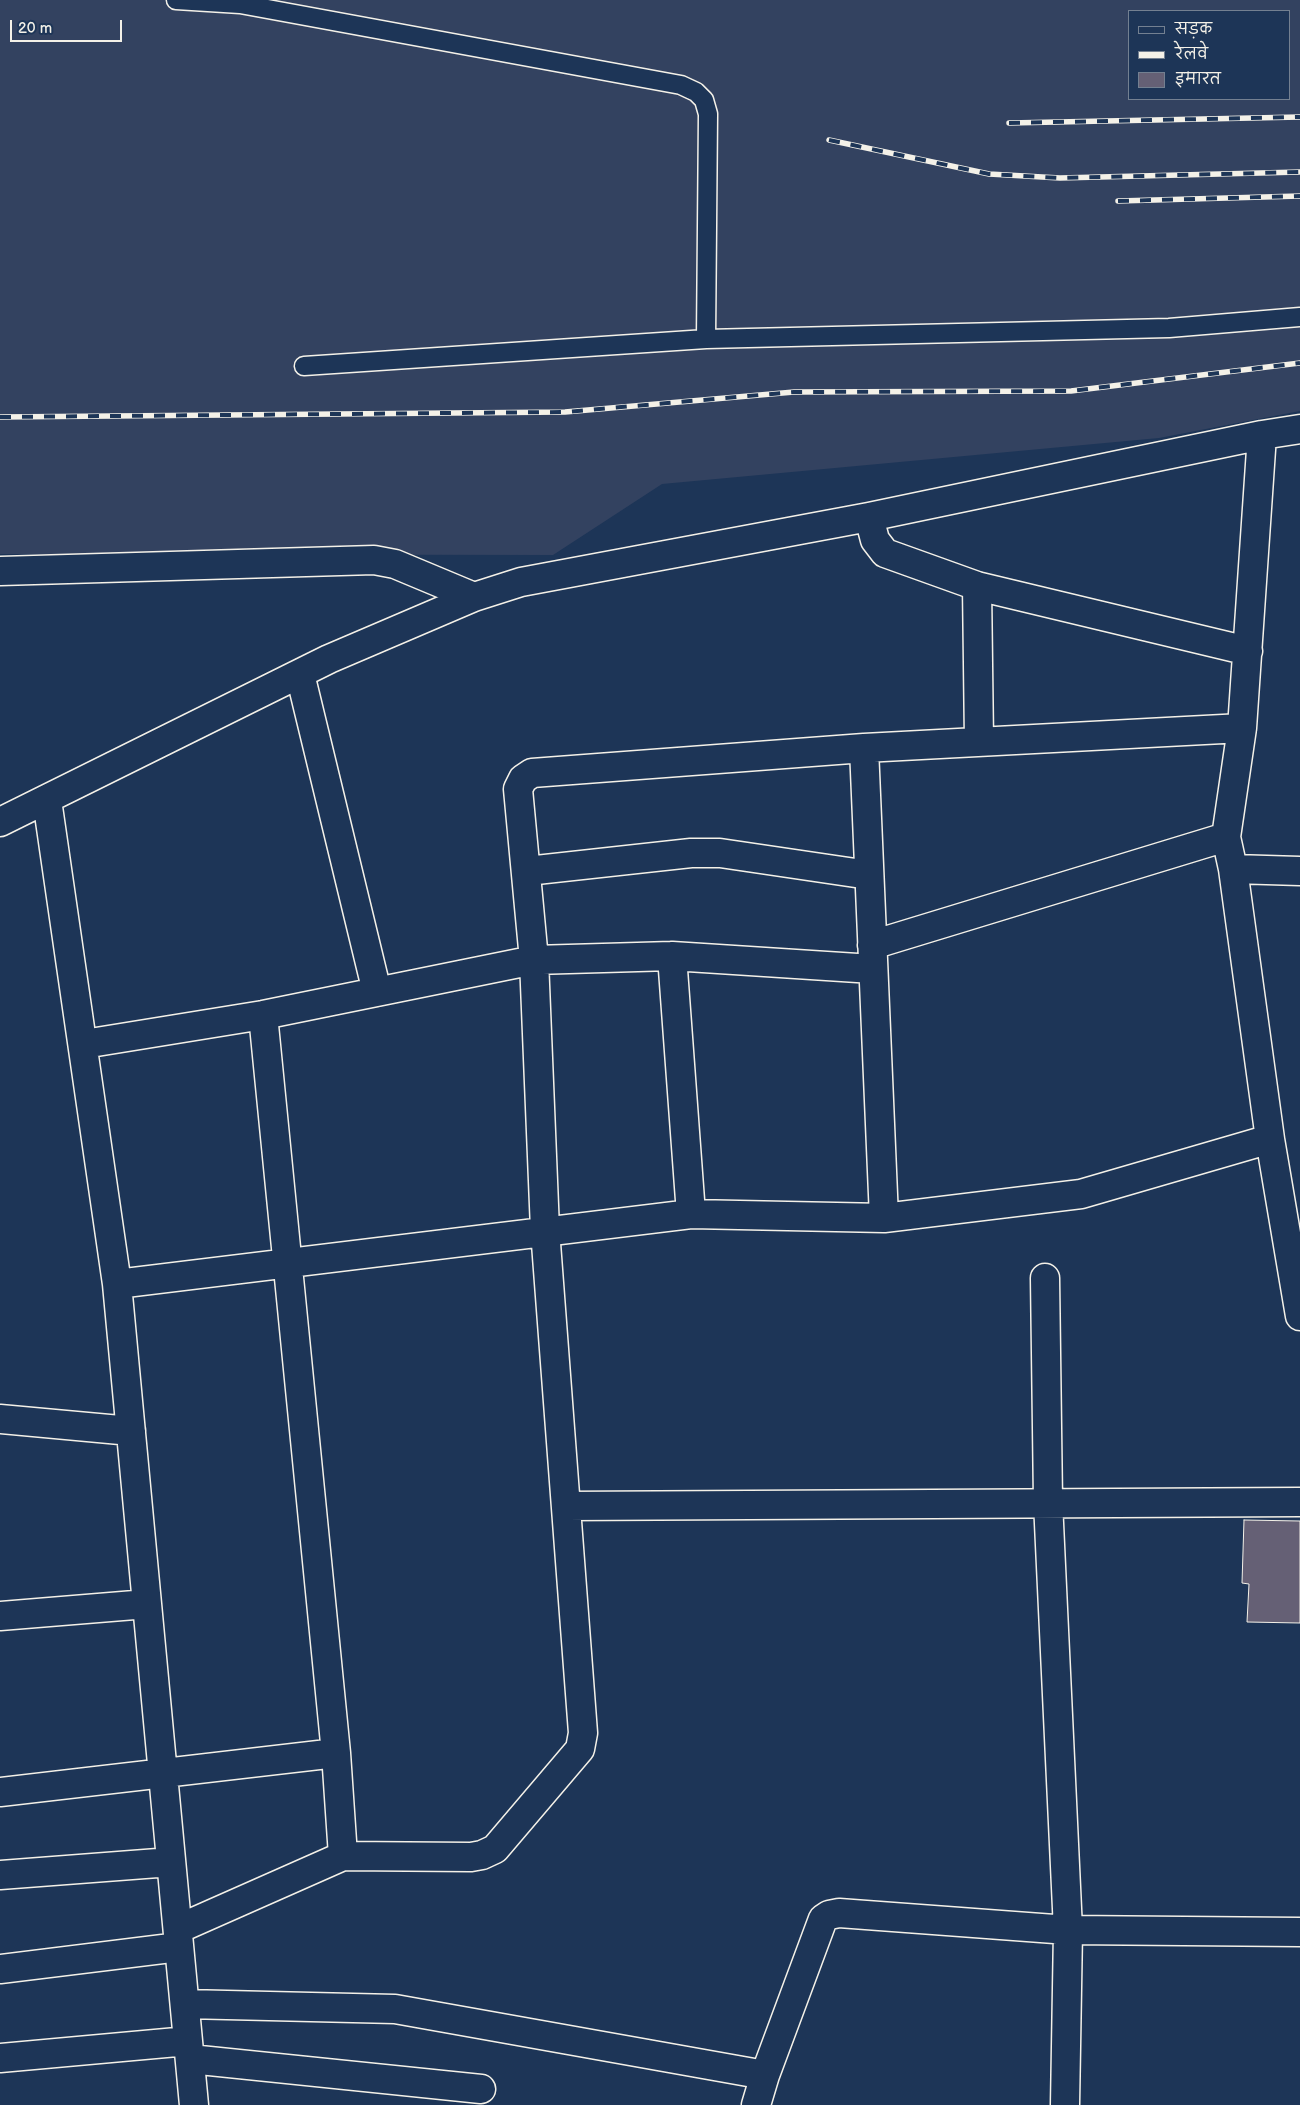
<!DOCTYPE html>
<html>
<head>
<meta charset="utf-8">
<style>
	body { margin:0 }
	#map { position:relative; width:1300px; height:2105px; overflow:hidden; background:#1d3557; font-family:"Balsamiq Sans","Playpen Sans Deva",sans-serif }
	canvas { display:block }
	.legend { position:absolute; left:1128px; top:10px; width:162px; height:90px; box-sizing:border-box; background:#1d3557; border:1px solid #738091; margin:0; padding:6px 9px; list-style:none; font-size:15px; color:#f4f1e8 }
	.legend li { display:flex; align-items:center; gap:10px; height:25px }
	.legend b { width:25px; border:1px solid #738091 }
	.scale { position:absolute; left:10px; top:20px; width:112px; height:22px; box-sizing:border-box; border:2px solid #f4f1e8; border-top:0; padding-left:6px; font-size:15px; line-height:18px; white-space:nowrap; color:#f4f1e8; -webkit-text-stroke:4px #1d3557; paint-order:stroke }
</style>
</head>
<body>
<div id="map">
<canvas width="1300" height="2105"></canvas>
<ul class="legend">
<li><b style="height:6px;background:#1d3557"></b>सड़क</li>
<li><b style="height:6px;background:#f4f1e8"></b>रेलवे</li>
<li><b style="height:14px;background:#656075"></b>इमारत</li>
</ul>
<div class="scale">20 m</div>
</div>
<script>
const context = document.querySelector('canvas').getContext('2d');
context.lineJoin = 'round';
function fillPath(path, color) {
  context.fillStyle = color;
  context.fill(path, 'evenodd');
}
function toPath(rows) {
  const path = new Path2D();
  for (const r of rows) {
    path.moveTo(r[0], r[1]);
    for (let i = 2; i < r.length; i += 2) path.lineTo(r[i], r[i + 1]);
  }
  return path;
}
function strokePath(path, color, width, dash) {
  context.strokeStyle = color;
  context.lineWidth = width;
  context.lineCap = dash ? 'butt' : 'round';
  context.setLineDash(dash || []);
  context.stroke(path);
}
const built = toPath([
	[0,0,1300,0,1300,411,1159,438,662,484,553,555,0,554],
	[1129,11,1289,11,1289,99,1129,99]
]);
const building = toPath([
	[1244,1520,1300,1521,1300,1623,1247,1622,1249,1584,1242,1583,1244,1520]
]);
const service = toPath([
	[176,0,240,4,681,85,696,92,704,100,708,114,706,339],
	[304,366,706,339,1169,328,1300,317]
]);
const minor = toPath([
	[1262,435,1242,728,1226,837,1233,869,1270,1139,1300,1316],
	[869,517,875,540,885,553,977,586,1248,651],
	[0,571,374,560,395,564,474,597],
	[977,586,979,742],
	[300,674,377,992],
	[864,748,884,1218],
	[47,800,117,1284,194,2105],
	[0,822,329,659,474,597,521,582,869,517,1262,435,1300,429],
	[1233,869,1300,871],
	[527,871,691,853,720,853,869,875],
	[872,945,1226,837],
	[672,956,691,1214],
	[263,1015,336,1753,343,1856],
	[84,1044,263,1015,534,960,672,956,873,969],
	[1045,1278,1048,1502,1068,1930,1065,2105],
	[117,1284,691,1214,884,1218,1081,1194,1270,1139],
	[0,1419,131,1431],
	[566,1506,1300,1502],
	[0,1616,147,1604],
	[0,1792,336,1753],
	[0,1875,171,1862],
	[178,1929,343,1856,471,1857,482,1855,495,1849,580,1749,583,1733,545,1230,534,960,518,789,523,779,532,773,864,748,1242,728],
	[0,1969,179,1947],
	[185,2004,395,2009,765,2075],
	[0,2058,188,2041],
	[190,2059,481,2089],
	[756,2105,765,2075,823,1919,829,1915,839,1913,1068,1930,1300,1932]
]);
const rail = toPath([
	[1009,123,1300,117],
	[829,140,989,174,1060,178,1300,172],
	[1118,201,1300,196],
	[0,417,565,412,794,392,1071,391,1300,363]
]);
fillPath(built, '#334260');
fillPath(building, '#656075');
strokePath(building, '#f4f1e8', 1);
strokePath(service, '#f4f1e8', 21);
strokePath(minor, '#f4f1e8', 31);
strokePath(service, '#1d3557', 18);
strokePath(minor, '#1d3557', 28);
strokePath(rail, '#f4f1e8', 5.5);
strokePath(rail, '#1d3557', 4, [11]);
</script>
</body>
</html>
